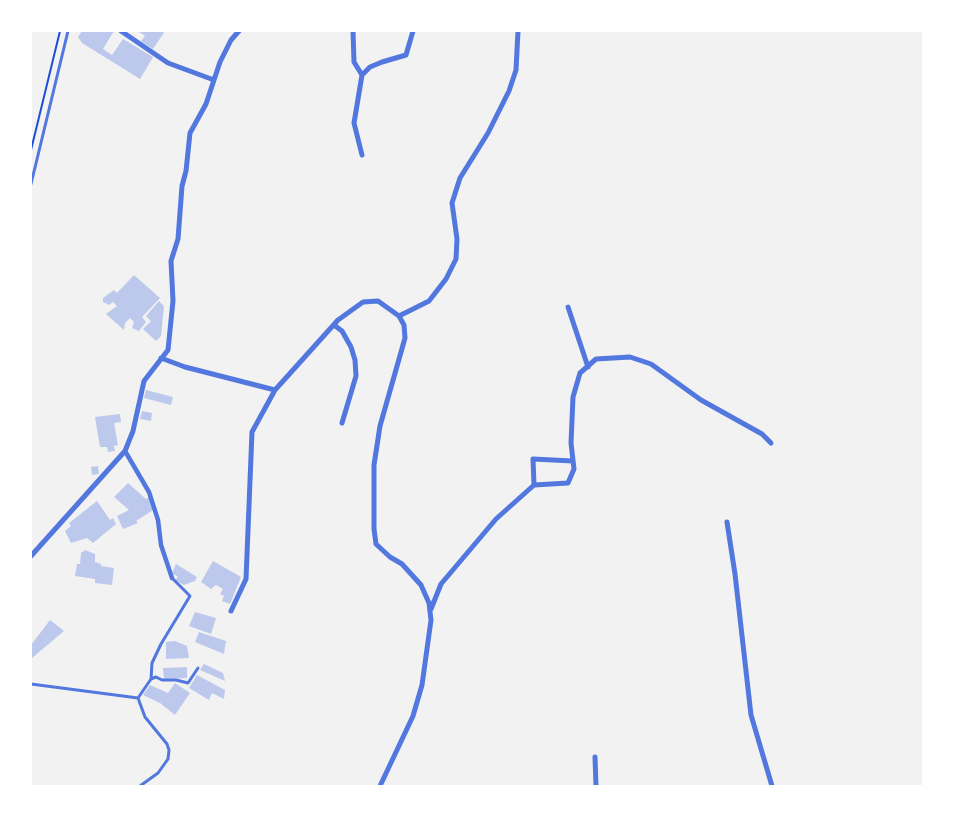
<!DOCTYPE html>
<html>
<head>
<meta charset="utf-8">
<style>
	body { margin:0 }
	#map { position:relative; width:954px; height:817px; overflow:hidden; background:#f2f2f2; font-family:"Golos Text",sans-serif }
	canvas { display:block }
	.frame { position:absolute; inset:0; border:32px solid #fff; pointer-events:none }
</style>
</head>
<body>
<div id="map">
<canvas width="954" height="817"></canvas>
<div class="frame"></div>
</div>
<script>
const context = document.querySelector('canvas').getContext('2d');
context.lineJoin = 'round';
function fillPath(path, color) {
  context.fillStyle = color;
  context.fill(path, 'evenodd');
}
function toPath(rows) {
  const path = new Path2D();
  for (const r of rows) {
    path.moveTo(r[0], r[1]);
    for (let i = 2; i < r.length; i += 2) path.lineTo(r[i], r[i + 1]);
  }
  return path;
}
function strokePath(path, color, width, dash) {
  context.strokeStyle = color;
  context.lineWidth = width;
  context.lineCap = dash ? 'butt' : 'round';
  context.setLineDash(dash || []);
  context.stroke(path);
}
const building = toPath([
	[82,31,114,31,103,49,112,55,123,39,153,57,140,79,82,43,78,37],
	[138,31,165,31,153,49,141,41,145,36],
	[134,275,160,298,142,317,146,322,139,331,132,328,134,322,130,318,125,323,124,330,106,314,117,306,113,302,109,305,103,302,103,298,114,290,117,293],
	[159,301,164,306,161,336,156,341,143,329,151,321,146,316],
	[146,390,173,397,171,405,144,398],
	[142,411,152,413,151,421,140,419],
	[120,414,121,422,114,423,118,445,114,446,115,451,108,452,107,447,100,447,95,417],
	[98,466,99,474,92,475,91,467],
	[128,483,146,499,149,497,153,510,136,521,138,523,123,529,117,516,129,510,114,497],
	[97,501,110,520,113,518,116,524,93,543,87,538,71,543,65,531,71,526,69,523],
	[85,550,95,554,95,562,101,564,101,566,114,568,112,585,95,583,95,579,75,576,77,564,80,564,81,553],
	[213,561,241,577,230,604,222,601,224,596,220,594,223,589,216,585,211,589,201,582],
	[176,564,197,577,195,581,184,585,175,580,178,577,172,573],
	[195,612,216,618,211,634,189,626],
	[50,620,64,631,32,658,31,645],
	[199,632,226,641,224,654,195,642],
	[175,641,187,646,189,658,166,659,166,642],
	[204,664,223,673,225,681,200,670],
	[187,667,187,678,164,679,163,668],
	[197,675,225,690,224,699,212,693,209,700,189,688],
	[175,683,190,693,175,715,160,703,143,695,150,685,168,693]
]);
const path = toPath([
	[31,150,60,31]
]);
const service = toPath([
	[31,184,68,31],
	[151,679,156,677,162,680,176,680,188,683,198,668],
	[31,684,138,698,151,679,152,663,161,644,190,596,172,578],
	[138,698,145,717,167,744,169,750,168,759,158,773,140,786]
]);
const pedestrian = toPath([
	[125,451,149,492,158,520,161,545,172,578]
]);
const minor = toPath([
	[121,31,168,63,214,80],
	[353,31,354,62,362,75,370,67,382,62,406,55,413,31],
	[362,75,354,123,362,155],
	[568,307,588,367],
	[399,316,429,301,446,279,456,259,457,239,452,203,460,178,488,133,509,91,516,70,518,31],
	[334,325,342,331,351,347,355,360,356,376,342,423],
	[161,358,185,367,275,390,338,320,363,302,378,301,399,316,404,325,405,338,380,426,374,465,374,529,376,544,390,557,402,564,421,585,429,603,431,620,422,685,413,716,380,786],
	[534,485,533,459,573,461],
	[727,522,735,574,751,715,772,786],
	[31,556,125,451,133,431,144,381,168,350,173,301,171,261,178,239,182,186,186,171,190,133,206,104,220,62,231,40,239,31],
	[431,609,441,584,496,519,534,485,568,483,574,469,571,443,573,397,580,373,596,359,630,357,651,364,701,400,762,434,771,443],
	[231,611,246,579,252,432,275,390],
	[595,757,596,786]
]);
fillPath(building, '#bdc9ec');
strokePath(path, '#1d4ed8', 2);
strokePath(service, '#5277de', 3);
strokePath(pedestrian, '#5277de', 4.5);
strokePath(minor, '#5277de', 5);
</script>
</body>
</html>
